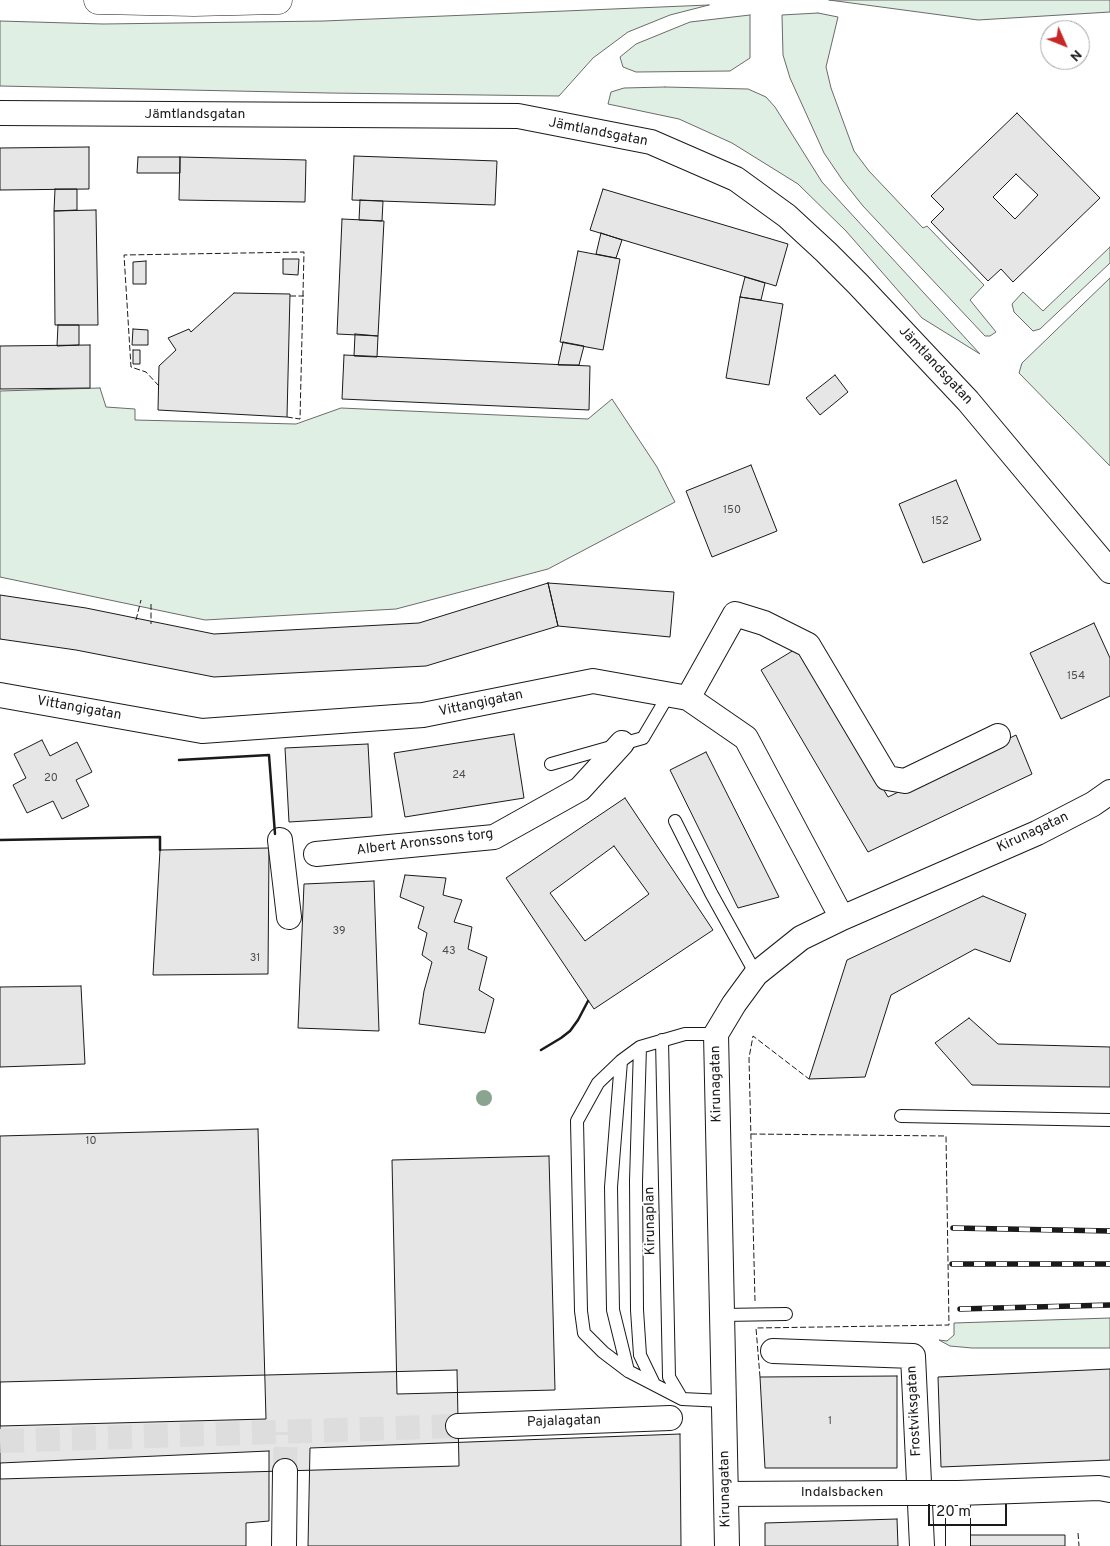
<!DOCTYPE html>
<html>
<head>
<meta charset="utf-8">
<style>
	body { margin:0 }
	#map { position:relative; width:1110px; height:1546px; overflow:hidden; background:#fff; font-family:Overpass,sans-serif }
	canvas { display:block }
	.north { position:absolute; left:1040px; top:20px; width:50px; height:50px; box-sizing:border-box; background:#fff; border:1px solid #a3a3a3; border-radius:50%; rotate:134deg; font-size:14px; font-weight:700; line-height:20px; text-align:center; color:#1a1a1a }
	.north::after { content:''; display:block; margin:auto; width:18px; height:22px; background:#c62828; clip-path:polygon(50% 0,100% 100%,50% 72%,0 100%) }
	.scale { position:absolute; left:928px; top:1504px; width:79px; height:22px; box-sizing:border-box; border:2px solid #1a1a1a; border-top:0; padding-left:6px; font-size:15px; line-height:18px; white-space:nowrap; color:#1a1a1a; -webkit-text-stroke:4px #fff; paint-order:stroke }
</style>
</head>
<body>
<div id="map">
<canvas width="1110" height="1546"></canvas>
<div class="north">N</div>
<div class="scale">20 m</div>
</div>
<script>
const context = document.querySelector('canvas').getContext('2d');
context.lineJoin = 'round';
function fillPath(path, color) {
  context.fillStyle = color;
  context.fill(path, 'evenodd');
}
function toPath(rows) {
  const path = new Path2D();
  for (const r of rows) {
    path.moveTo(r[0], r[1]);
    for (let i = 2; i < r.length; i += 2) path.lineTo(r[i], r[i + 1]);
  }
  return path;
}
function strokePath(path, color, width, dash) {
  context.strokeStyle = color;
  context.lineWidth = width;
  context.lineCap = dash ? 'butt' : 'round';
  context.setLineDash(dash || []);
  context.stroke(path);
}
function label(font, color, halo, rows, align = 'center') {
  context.font = font + ' Overpass,sans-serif';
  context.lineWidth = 4;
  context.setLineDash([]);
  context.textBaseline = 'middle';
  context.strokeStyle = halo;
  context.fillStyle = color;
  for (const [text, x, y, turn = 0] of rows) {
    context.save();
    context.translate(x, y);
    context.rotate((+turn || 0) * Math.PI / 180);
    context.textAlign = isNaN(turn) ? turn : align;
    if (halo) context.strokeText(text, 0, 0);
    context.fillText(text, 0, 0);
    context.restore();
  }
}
const green = toPath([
	[829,0,1110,0,1110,12,978,20,829,0],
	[709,5,670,15,628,32,593,58,559,96,329,93,0,86,0,21,103,24,324,21,709,5],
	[818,13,838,17,826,67,831,88,854,151,869,171,923,228,927,226,984,285,970,300,996,332,990,336,985,336,863,206,843,181,824,153,790,78,783,55,782,15,818,13],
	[750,15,750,58,730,71,636,72,623,67,620,57,636,44,690,22,750,15],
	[665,87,748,89,766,97,775,107,822,182,980,354,922,318,846,231,798,184,732,143,679,119,608,104,611,92,624,88,665,87],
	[1110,247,1110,263,1040,329,1033,331,1014,312,1012,304,1023,292,1043,311,1110,247],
	[1110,278,1110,466,1019,373,1022,363,1110,278],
	[100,388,106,407,135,409,135,420,296,424,341,408,588,419,612,399,657,467,675,502,548,569,396,609,205,620,0,577,0,391,100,388],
	[1110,1318,1110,1348,972,1348,950,1346,939,1340,947,1341,954,1335,954,1323,1110,1318]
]);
const building = toPath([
	[1017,113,1100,198,1013,282,1001,269,988,281,931,222,944,209,931,196,1017,113],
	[1016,174,1038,195,1015,219,993,197,1016,174],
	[89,147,89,189,0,190,0,148,89,147],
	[354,156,497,161,495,205,352,200,354,156],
	[138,157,180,157,180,173,137,173,138,157],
	[180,157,306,160,305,202,179,200,180,157],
	[55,189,77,189,77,210,54,211,55,189],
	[603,189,788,244,776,286,590,230,603,189],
	[360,200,383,201,382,221,359,220,360,200],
	[96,210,98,325,55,325,54,211,96,210],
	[342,219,384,221,378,336,337,334,342,219],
	[601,233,622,240,616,258,596,254,601,233],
	[578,251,620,259,603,350,560,342,578,251],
	[283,259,299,259,298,275,283,274,283,259],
	[146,261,146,284,133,284,133,262,146,261],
	[745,277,765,283,761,300,740,297,745,277],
	[234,293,290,294,287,417,158,410,159,366,176,350,168,338,189,329,191,332,234,293],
	[740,297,783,304,769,385,726,378,740,297],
	[58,325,79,325,79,345,57,346,58,325],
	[133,329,148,330,148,345,132,345,133,329],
	[355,334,378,336,377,357,354,356,355,334],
	[563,342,584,346,579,365,558,365,563,342],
	[90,345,90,388,0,389,0,346,90,345],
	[133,350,140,350,140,364,133,364,133,350],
	[344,355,590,366,589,410,342,399,344,355],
	[835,375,848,392,820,415,806,398,835,375],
	[751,465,777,531,712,557,686,491,751,465],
	[956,480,981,540,923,563,899,504,956,480],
	[548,583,558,626,426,666,214,677,76,650,0,639,0,595,86,608,214,634,419,623,548,583],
	[548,583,674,592,670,637,558,626,548,583],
	[1094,623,1110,658,1110,696,1061,719,1030,653,1094,623],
	[799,647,888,797,1016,735,1032,774,868,852,761,670,799,647],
	[514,734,524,798,405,817,394,753,514,734],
	[42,740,50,756,77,742,92,772,76,780,89,806,62,819,53,801,27,813,13,785,26,778,14,754,42,740],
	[368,744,372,817,289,822,285,748,368,744],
	[706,752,779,897,738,908,670,770,706,752],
	[625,798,713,930,594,1009,506,878,625,798],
	[614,846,649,894,585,941,550,893,614,846],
	[269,848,268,974,153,975,160,850,269,848],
	[405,875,446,878,443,895,462,900,454,922,472,927,468,949,487,957,479,990,494,999,485,1033,419,1024,424,991,432,962,422,955,427,933,418,928,424,907,400,897,405,875],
	[374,881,379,1031,298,1028,304,884,374,881],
	[983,896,1026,914,1010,962,975,949,891,995,865,1077,809,1079,847,960,983,896],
	[81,986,85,1064,0,1067,0,987,81,986],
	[969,1018,998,1044,1110,1047,1110,1087,972,1085,935,1043,969,1018],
	[258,1129,266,1419,0,1426,0,1136,258,1129],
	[549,1156,555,1390,397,1394,392,1160,549,1156],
	[1110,1369,1110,1460,941,1467,938,1377,1110,1369],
	[457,1370,459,1466,0,1479,0,1382,457,1370],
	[897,1376,897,1468,765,1468,760,1377,897,1376],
	[680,1434,681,1546,308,1546,310,1448,680,1434],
	[269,1451,269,1521,246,1523,246,1546,0,1546,0,1463,269,1451],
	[897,1519,898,1546,765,1546,765,1523,897,1519],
	[970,1535,1065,1535,1065,1546,970,1546,970,1535]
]);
const streetTunnel = toPath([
	[0,1441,458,1426],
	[285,1471,286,1432]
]);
const lane = toPath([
	[551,764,643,738,669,694],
	[675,821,711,893,756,974],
	[716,1034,685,1034,640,1047,621,1061,598,1083,577,1121,581,1311,584,1333,603,1352,628,1371,682,1399,724,1401],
	[662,1040,669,1377,682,1399],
	[640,1047,636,1181,637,1310,640,1355,654,1384],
	[621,1061,611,1187,613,1310,628,1371],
	[901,1116,1110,1120],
	[722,1315,786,1314]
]);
const street = toPath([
	[0,113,518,116,651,142,736,179,787,216,826,252,858,284,968,401,1110,571],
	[0,695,202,731,423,715,593,681,688,698,746,738,842,918],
	[688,698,735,614,764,623,808,645,887,778,905,781,998,736],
	[280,840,289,917],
	[316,854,494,837,580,789,622,743],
	[773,1351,913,1356,922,1546],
	[458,1426,670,1418],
	[726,1494,893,1493],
	[284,1546,285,1471],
	[727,1546,716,1034,734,1004,756,974,801,938,842,918,1037,833,1093,804,1110,792],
	[958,1546,958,1493,1099,1488,1110,1490]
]);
const secondary = toPath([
	[98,0,194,2,278,0]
]);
const rail = toPath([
	[953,1228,1110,1231],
	[952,1264,1110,1264],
	[960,1309,1110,1305]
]);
const streetBridge = toPath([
	[893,1493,958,1493]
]);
const fence = toPath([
	[290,296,304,296],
	[159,386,146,372,131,367,124,255,304,252,300,419,287,417],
	[151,604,151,624],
	[136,620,141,600],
	[751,1134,946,1136,949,1325,756,1328,760,1377],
	[755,1301,749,1058,753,1036,809,1079],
	[1078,1533,1079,1546]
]);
const wall = toPath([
	[179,760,269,755,275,834],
	[0,840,160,837,160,850],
	[541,1050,561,1038,570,1031,578,1020,588,1001]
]);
const trees = [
	[484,1098]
];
const numberNames = [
	["150",732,511],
	["152",940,522],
	["154",1076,677],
	["24",459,776],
	["20",51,779],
	["39",339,932],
	["43",449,952],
	["31",255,959],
	["10",91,1142],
	["1",830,1422]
];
const streetNames = [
	["Jämtlandsgatan",195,115],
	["Jämtlandsgatan",598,133,11],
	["Jämtlandsgatan",935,366,47],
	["Vittangigatan",481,704,-12],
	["Vittangigatan",79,709,10],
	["Kirunagatan",1033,833,-25],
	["Albert Aronssons torg",425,843,-7],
	["Kirunagatan",717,1084,-91],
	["Kirunaplan",651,1221,-91],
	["Frostviksgatan",915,1411,-93],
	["Pajalagatan",564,1422,-2],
	["Kirunagatan",726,1489,-91],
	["Indalsbacken",842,1493]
];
fillPath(green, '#e0efe3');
strokePath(green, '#6a6a6a', 1);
fillPath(building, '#e6e6e6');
strokePath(building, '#1a1a1a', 1);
strokePath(streetTunnel, '#ddd', 24, [24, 12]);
strokePath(lane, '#1a1a1a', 14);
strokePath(street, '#1a1a1a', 26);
strokePath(secondary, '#1a1a1a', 29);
strokePath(lane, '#fff', 12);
strokePath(street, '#fff', 24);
strokePath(secondary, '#fff', 28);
strokePath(rail, '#1a1a1a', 5.5);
strokePath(rail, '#fff', 4, [11]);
strokePath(streetBridge, '#1a1a1a', 26, []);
strokePath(streetBridge, '#fff', 24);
strokePath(fence, '#1a1a1a', 1, [6, 2.5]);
strokePath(wall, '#1a1a1a', 2.5);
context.fillStyle = '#8aa48f';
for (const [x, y] of trees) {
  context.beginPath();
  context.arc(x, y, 8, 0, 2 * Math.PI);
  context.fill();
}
label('11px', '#4d4d4d', null, numberNames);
label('14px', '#1a1a1a', '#fff', streetNames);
</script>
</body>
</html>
